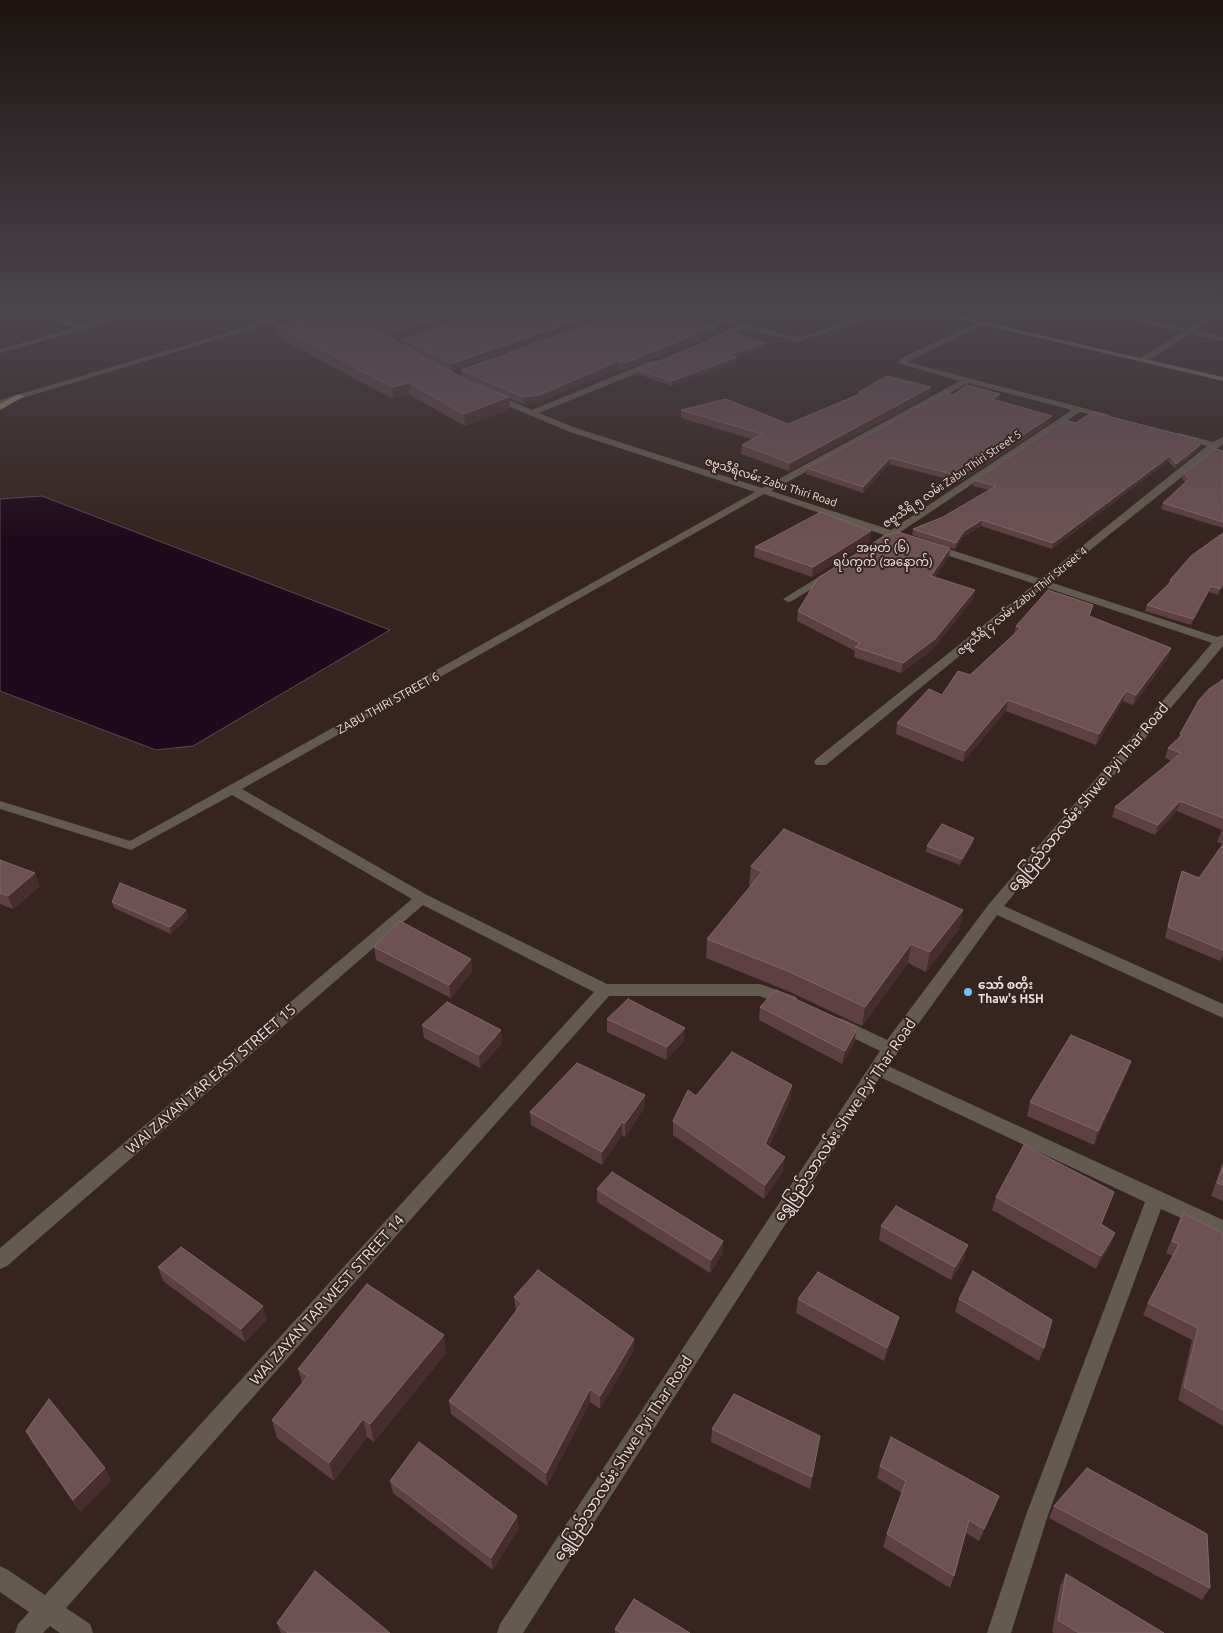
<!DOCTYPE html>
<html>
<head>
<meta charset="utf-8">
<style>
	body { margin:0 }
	canvas { display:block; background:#35241f }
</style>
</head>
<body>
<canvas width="1223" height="1633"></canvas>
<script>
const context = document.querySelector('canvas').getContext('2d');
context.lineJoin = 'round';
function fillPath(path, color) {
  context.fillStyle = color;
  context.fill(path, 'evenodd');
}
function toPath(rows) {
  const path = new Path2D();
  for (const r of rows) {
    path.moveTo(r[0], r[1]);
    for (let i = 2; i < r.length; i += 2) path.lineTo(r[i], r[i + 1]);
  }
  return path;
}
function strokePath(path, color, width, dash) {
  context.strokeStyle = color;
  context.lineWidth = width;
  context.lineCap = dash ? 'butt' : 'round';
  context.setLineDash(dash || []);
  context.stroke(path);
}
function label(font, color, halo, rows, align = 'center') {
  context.font = font + ' Ubuntu,"Noto Sans Myanmar",sans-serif';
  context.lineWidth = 4;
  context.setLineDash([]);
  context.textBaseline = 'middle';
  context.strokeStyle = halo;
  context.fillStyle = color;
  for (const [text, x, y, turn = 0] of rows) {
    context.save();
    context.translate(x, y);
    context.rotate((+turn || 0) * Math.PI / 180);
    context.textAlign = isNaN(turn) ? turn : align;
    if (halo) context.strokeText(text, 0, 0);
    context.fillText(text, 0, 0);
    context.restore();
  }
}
const water = toPath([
	[42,496,390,630,193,746,156,750,0,691,0,499,42,496]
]);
const service = toPath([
	[232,309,241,309,270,323,263,325,232,309]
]);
const minor = toPath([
	[29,309,37,309,82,326,144,309,155,309,0,353,0,349,74,328,29,309],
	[322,309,331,309,351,320,344,322,322,309],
	[676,309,686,309,798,338,890,309,900,309,798,342,745,328,716,341,710,341,710,337,738,326,677,310,676,309],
	[1096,309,1103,309,1188,329,1223,309,1223,313,1195,330,1223,337,1223,341,1190,334,1146,362,1140,362,1140,358,1183,332,1100,312,1096,309],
	[980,321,983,321,983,325,907,362,1110,415,1110,419,1080,412,899,533,913,538,914,540,909,543,893,538,886,541,882,540,881,538,884,535,764,494,242,789,427,895,607,984,760,984,796,997,798,1001,796,1005,790,1007,759,996,609,996,66,1608,90,1624,93,1633,60,1633,50,1626,43,1633,15,1633,18,1624,29,1612,0,1592,0,1566,8,1570,45,1595,594,992,423,905,7,1266,0,1269,0,1248,412,899,232,795,131,850,0,809,0,801,130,841,755,492,570,432,489,398,489,394,495,394,532,410,651,361,657,361,657,365,539,413,576,428,762,488,960,381,898,363,901,358,980,321],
	[968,383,1072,410,891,530,771,491,968,383],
	[1179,433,1213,442,1223,437,1223,444,1050,582,1217,637,1223,635,1223,646,1004,906,1223,1004,1223,1018,997,915,888,1066,1223,1220,1223,1237,1161,1209,1048,1515,1011,1633,987,1633,1026,1515,1145,1202,880,1077,523,1633,497,1633,500,1624,880,1051,833,1028,831,1024,833,1020,839,1018,845,1020,887,1040,989,904,1212,643,1044,587,826,765,816,765,814,762,816,759,1035,584,928,549,927,547,928,545,936,545,1041,579,1207,446,1176,438,1176,434,1179,433],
	[830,570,834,571,835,573,834,575,792,601,788,602,783,599,830,570]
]);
const tertiary = toPath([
	[307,309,317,309,0,405,0,400,307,309]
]);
const secondary = toPath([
	[916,309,928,309,1223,377,1223,381,916,309]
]);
const primary = toPath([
	[18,394,25,396,0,410,0,404,18,394]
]);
const wall = toPath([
	[358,309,485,309,393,340,403,345,402,339,488,309,628,309,451,371,462,377,461,370,631,309,676,309,675,311,670,313,716,333,625,370,618,368,540,402,523,404,509,398,510,409,465,426,410,395,393,399,277,337,276,326,352,317,351,312,358,310],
	[766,343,766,347,736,357,735,361,672,386,638,374,638,370],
	[859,392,930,395,789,471,741,454,742,445,752,439,681,418,681,410,788,424,859,394],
	[953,395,999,400,998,400,1051,422,959,482,889,464,863,493,806,474,807,468],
	[1076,423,1197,439,1196,444,1200,445,1198,450,1175,469,1168,461,1052,549,981,526,963,537,955,549,912,535,913,529,943,517,989,490,973,486,974,480],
	[1223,451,1223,528,1161,509,1163,503,1186,483,1182,479,1184,473],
	[1223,533,1223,586,1218,595,1209,592,1191,625,1145,611,1147,605,1168,584,1170,580],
	[870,541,812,577,754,557,755,547],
	[950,548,949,557,935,577,973,599,933,649,901,673,854,657,855,651,797,621,798,611],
	[1090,617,1171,648,1168,658,1133,705,1123,701,1096,745,1006,711,963,762,896,734,897,723,942,695,970,675,1014,634,1016,626],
	[1223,679,1223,956,1220,961,1165,938,1178,882,1182,871,1199,878,1223,844,1217,842,1221,832,1222,830,1177,811,1155,835,1112,817,1115,807,1172,761,1165,758,1168,748,1178,739,1180,734],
	[974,838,972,845,960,865,926,852,927,846],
	[0,860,40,886,13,909,0,904],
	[751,866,963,910,959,929,926,972,908,963,862,1026,788,991,706,958,707,939,751,886,749,885],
	[112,902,186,910,188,917,171,934,114,908],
	[374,947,471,959,472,972,451,998,376,960],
	[760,1007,854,1030,856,1031,854,1044,842,1064,759,1020],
	[607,1019,684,1041,666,1060,607,1032],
	[422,1025,501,1030,502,1043,480,1068,424,1038],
	[1131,1061,1126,1075,1094,1145,1027,1116,1030,1102],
	[645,1095,644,1108,625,1137,622,1135,602,1165,531,1125,530,1112],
	[696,1096,791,1098,769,1146,783,1171,764,1199,673,1135,673,1121],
	[1223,1162,1223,1201,1211,1196],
	[597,1189,723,1241,722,1255,710,1273,597,1202],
	[996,1197,1101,1224,1115,1233,1110,1246,1096,1269,992,1210],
	[1183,1213,1223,1233,1223,1426,1178,1400,1192,1340,1143,1315,1148,1303,1173,1256,1166,1253],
	[881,1226,964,1259,951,1280,879,1240],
	[158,1267,267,1319,245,1342,163,1281],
	[514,1297,634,1339,633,1352,600,1409,590,1402,547,1486,451,1414,449,1401,516,1311],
	[798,1299,896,1330,884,1361,796,1313],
	[959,1299,1044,1348,1039,1361,955,1312],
	[446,1353,374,1442,367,1437,334,1481,277,1438,272,1420,302,1383,298,1369],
	[712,1429,820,1436,810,1489,711,1442],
	[26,1431,105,1468,111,1481,80,1512,33,1444],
	[880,1466,999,1496,994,1509,979,1541,966,1533,954,1576,950,1588,883,1547,887,1534,902,1493,877,1478],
	[390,1481,517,1516,519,1528,493,1570,393,1493],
	[1054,1506,1210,1588,1202,1600,1049,1518],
	[1066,1574,1164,1633,1054,1633,1052,1632,1060,1586],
	[277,1623,390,1633,281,1633],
	[615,1629,690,1633,615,1633]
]);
const shadedWall = toPath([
	[466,309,485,309,393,340,393,333],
	[610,309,628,309,451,371,451,364],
	[666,309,676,309,675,311,661,317,661,310],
	[717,326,716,333,625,370,625,363],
	[766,343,766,347,736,357,735,361,672,386,672,381,729,355],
	[618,361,618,368,540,402,523,404,523,397],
	[409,383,410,395,393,399,392,387],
	[931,387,930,395,789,471,790,463],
	[1000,394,999,400,991,404,992,399],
	[509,397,510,409,465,426,464,414],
	[1052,416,1051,422,959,482,960,476],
	[1200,445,1198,450,1175,469,1176,464],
	[1170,456,1168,461,1052,549,1053,543],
	[890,458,889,464,863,493,863,487],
	[982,520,981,526,963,537,955,549,956,543,964,531],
	[871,531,870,541,812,577,813,567],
	[950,548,949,557,929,585,931,576],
	[1223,583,1223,586,1218,595,1220,589],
	[1211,586,1209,592,1191,625,1193,619],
	[975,590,973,599,933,649,901,673,903,663],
	[1171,648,1168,658,1133,705,1136,695],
	[1126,691,1123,701,1096,745,1099,734],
	[1008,700,1006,711,963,762,965,751],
	[1180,801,1177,811,1155,835,1158,825],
	[974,838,972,845,960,865,962,859],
	[35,873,40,886,13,909,8,896],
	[186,910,188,917,171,934,170,927],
	[963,910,959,929,926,972,930,952],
	[911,944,908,963,862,1026,865,1007],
	[471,959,472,972,451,998,449,985],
	[854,1026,853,1037,856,1031,854,1044,842,1064,845,1051,852,1029],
	[685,1028,684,1041,666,1060,667,1047],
	[501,1030,502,1043,480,1068,479,1055],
	[1131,1061,1126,1075,1094,1145,1098,1131],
	[792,1085,791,1098,764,1157,765,1144],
	[645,1095,644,1108,625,1137,625,1123],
	[622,1122,622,1135,602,1165,602,1152],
	[785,1157,783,1171,764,1199,765,1185],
	[1115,1233,1110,1246,1096,1269,1101,1256],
	[723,1241,722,1255,710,1273,711,1260],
	[968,1245,964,1259,951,1280,955,1267],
	[263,1306,267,1319,245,1342,241,1329],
	[899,1317,896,1330,884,1361,887,1348],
	[444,1335,446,1353,374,1442,370,1424],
	[634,1339,633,1352,600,1409,600,1396],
	[590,1389,590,1402,547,1486,546,1473],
	[363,1419,367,1437,334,1481,329,1463],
	[105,1468,111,1481,80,1512,73,1500],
	[999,1496,994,1509,979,1541,984,1529],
	[517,1516,519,1528,493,1570,491,1558]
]);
const building = toPath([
	[362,309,466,309,393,333,351,312,362,309],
	[488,309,610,309,451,364,402,339,488,309],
	[631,309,666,309,661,310,717,326,625,363,618,361,540,395,523,397,461,370,631,309],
	[338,310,469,381,509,397,464,414,409,383,392,387,276,326,338,310],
	[729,332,766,343,729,355,736,357,672,381,638,370,729,332],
	[887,376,931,387,790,463,742,445,762,434,681,410,726,399,788,424,862,393,859,392,887,376],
	[967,385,1000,394,992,399,1052,416,960,476,890,458,863,487,807,468,944,393,953,395,967,385],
	[1092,412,1197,439,1193,443,1200,445,1176,464,1170,456,1053,543,982,520,964,531,956,543,913,529,943,517,996,486,974,480,1065,420,1076,423,1092,412],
	[1215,449,1223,451,1223,522,1163,503,1189,479,1184,473,1215,449],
	[821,512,871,531,813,567,755,547,821,512],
	[898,532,950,548,931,576,975,590,935,639,903,663,855,647,860,643,798,611,818,578,884,536,898,532],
	[1223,533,1223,583,1220,589,1211,586,1193,619,1147,605,1172,581,1170,580,1191,556,1223,533],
	[1048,590,1093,605,1089,616,1171,648,1136,695,1126,691,1099,734,1008,700,965,751,897,723,929,689,942,695,958,671,970,675,1021,628,1016,626,1048,590],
	[1223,679,1223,818,1180,801,1158,825,1115,807,1181,753,1168,748,1182,735,1180,734,1199,700,1209,689,1221,681,1223,679],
	[942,824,974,838,962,859,927,846,942,824],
	[784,829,963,910,930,952,911,944,865,1007,790,972,707,939,762,872,751,866,784,829],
	[1223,844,1223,950,1168,927,1182,871,1199,878,1223,844],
	[0,860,35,873,8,896,0,893,0,860],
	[120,883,186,910,170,927,112,902,120,883],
	[400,921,471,959,449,985,374,947,400,921],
	[776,990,854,1026,852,1029,856,1031,845,1051,760,1007,776,990],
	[628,999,685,1028,667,1047,607,1019,628,999],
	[447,1002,501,1030,479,1055,422,1025,447,1002],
	[1071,1035,1131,1061,1098,1131,1030,1102,1071,1035],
	[732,1052,792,1085,765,1144,785,1157,765,1185,673,1121,688,1090,696,1096,732,1052],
	[577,1063,645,1095,625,1123,622,1122,602,1152,530,1112,577,1063],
	[1024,1145,1114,1192,1101,1224,1115,1233,1101,1256,996,1197,1024,1145],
	[1223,1166,1223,1185,1217,1183,1223,1166],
	[612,1172,723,1241,711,1260,597,1189,612,1172],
	[896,1206,968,1245,955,1267,881,1226,896,1206],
	[1183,1213,1223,1233,1223,1410,1184,1387,1198,1328,1148,1303,1179,1244,1172,1241,1183,1213],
	[181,1247,263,1306,241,1329,158,1267,181,1247],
	[538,1270,634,1339,600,1396,590,1389,546,1473,449,1401,522,1303,514,1297,538,1270],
	[973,1271,1052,1320,1044,1348,959,1299,973,1271],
	[818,1272,899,1317,887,1348,798,1299,818,1272],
	[367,1284,444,1335,370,1424,363,1419,329,1463,272,1420,308,1376,298,1369,367,1284],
	[734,1394,820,1436,812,1477,712,1429,734,1394],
	[49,1399,105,1468,73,1500,26,1431,49,1399],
	[891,1437,999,1496,984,1529,969,1520,954,1576,887,1534,906,1481,880,1466,891,1437],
	[419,1442,517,1516,491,1558,390,1481,419,1442],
	[1087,1468,1207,1534,1210,1588,1054,1506,1087,1468],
	[315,1571,390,1633,288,1633,277,1623,315,1571],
	[1066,1574,1164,1633,1079,1633,1058,1620,1066,1574],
	[634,1599,690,1633,621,1633,615,1629,634,1599]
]);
const markers = [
	[968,992,5,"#77c0f7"]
];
const farStreetnames = [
	["ဇဗူသီရိ ၅ လမ်း Zabu Thiri Street 5",952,479,-34],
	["ဇဗူသီရိလမ်း Zabu Thiri Road",771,482,18],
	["ဇဗူသီရိ ၄ လမ်း Zabu Thiri Street 4",1022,601,-39]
];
const farQuarternames = [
	["အမှတ် (၆)",883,548],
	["ရပ်ကွက် (အနောက်)",883,562]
];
const streetNames = [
	["ZABU THIRI STREET 6",388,703,-29]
];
const poiNames = [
	["သော် စတိုး",978,985],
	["Thaw's HSH",978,999]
];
const nearStreetnames = [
	["ရွှေပြည်သာလမ်း Shwe Pyi Thar Road",1088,797,-50],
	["WAI ZAYAN TAR EAST STREET 15",211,1079,-41],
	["ရွှေပြည်သာလမ်း Shwe Pyi Thar Road",845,1120,-56],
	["WAI ZAYAN TAR WEST STREET 14",327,1300,-48],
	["ရွှေပြည်သာလမ်း Shwe Pyi Thar Road",623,1458,-57]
];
fillPath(water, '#1f091a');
strokePath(water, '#5c4a54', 1);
fillPath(service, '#645b50');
fillPath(minor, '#645b50');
fillPath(tertiary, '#645b50');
fillPath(secondary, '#867765');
fillPath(primary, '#9f8c75');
fillPath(wall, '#5e3f44');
fillPath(shadedWall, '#472d2e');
fillPath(building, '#6d5154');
strokePath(building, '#81676a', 1);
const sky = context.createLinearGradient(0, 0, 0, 537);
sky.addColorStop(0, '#1d1411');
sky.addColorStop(0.58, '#4b454d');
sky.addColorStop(1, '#4b454d00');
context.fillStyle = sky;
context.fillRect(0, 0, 1223, 537);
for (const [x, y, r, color] of markers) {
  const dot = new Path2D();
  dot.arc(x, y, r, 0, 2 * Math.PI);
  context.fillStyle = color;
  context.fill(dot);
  strokePath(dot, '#35241f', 2);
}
label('11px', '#ece1dd', '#35241f', farStreetnames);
label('12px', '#ece1dd', '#35241f', farQuarternames);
label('12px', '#ece1dd', '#35241f', streetNames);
label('bold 12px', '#ece1dd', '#35241f', poiNames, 'left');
label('15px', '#ece1dd', '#35241f', nearStreetnames);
</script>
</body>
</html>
